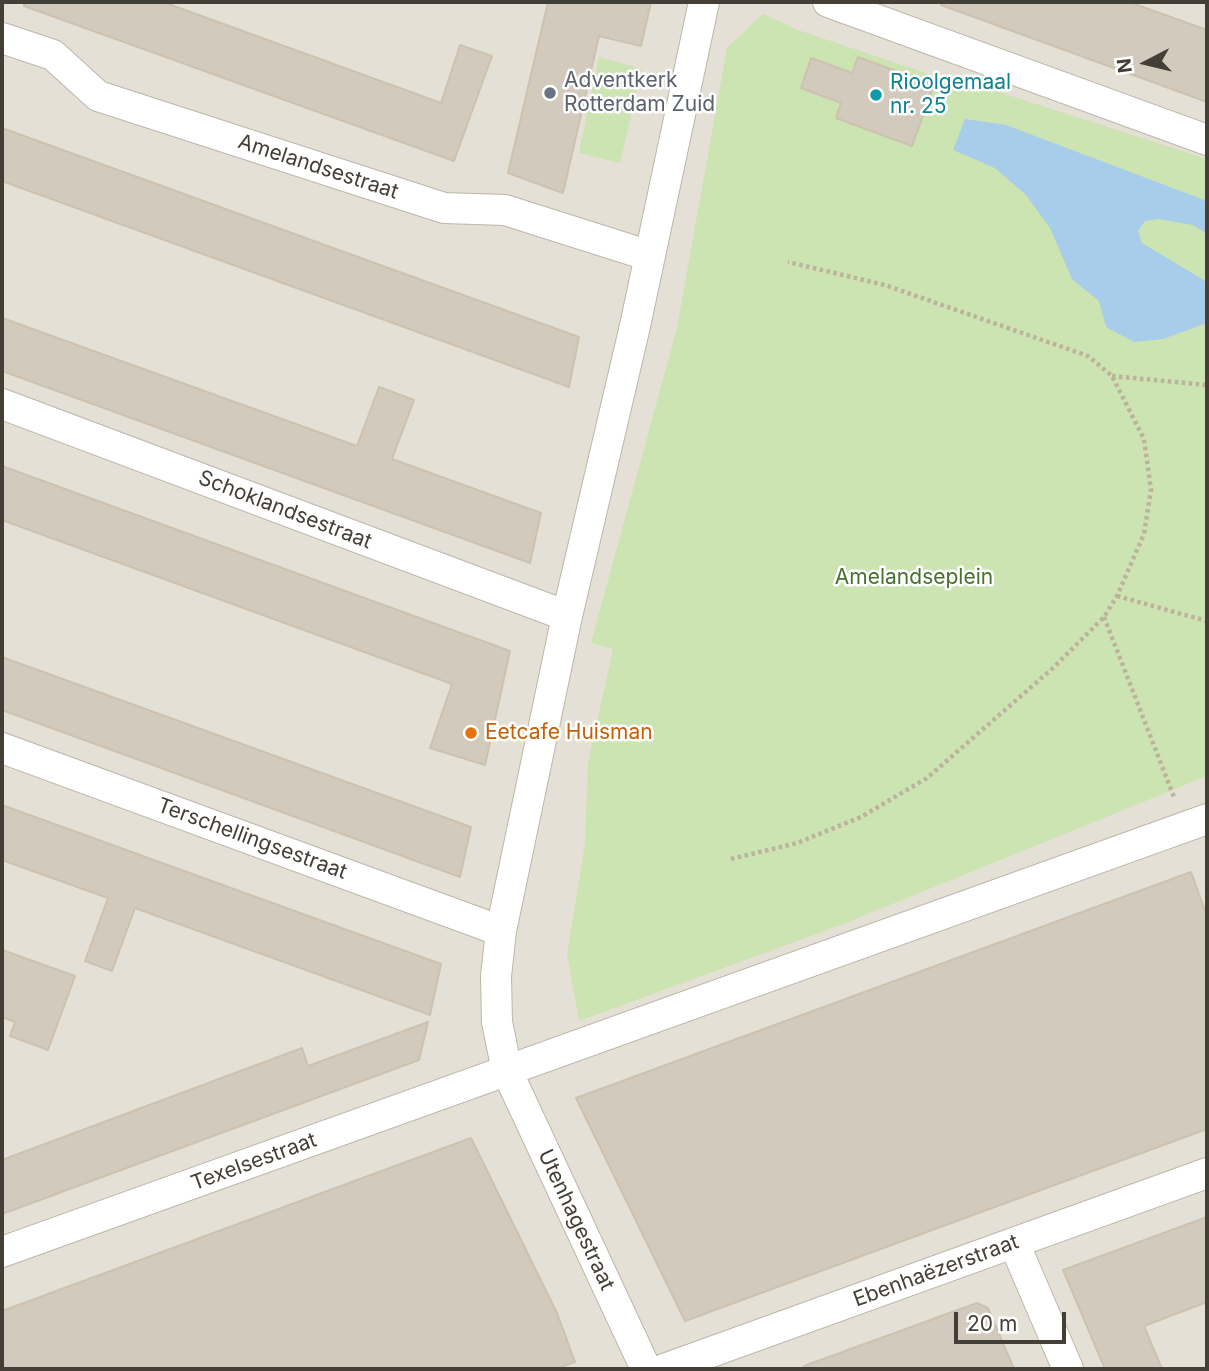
<!DOCTYPE html>
<html>
<head>
<meta charset="utf-8">
<style>
	body { margin:0 }
	#map { position:relative; width:1209px; height:1371px; overflow:hidden; background:#f2eee6; font-family:Inter,sans-serif }
	canvas { display:block }
	.frame { position:absolute; inset:0; border:4px solid #443f36; pointer-events:none }
	.north { position:absolute; left:1111px; top:28px; width:70px; height:70px; -webkit-text-stroke:5px #fff; paint-order:stroke; rotate:263deg; font-size:19px; font-weight:700; line-height:28px; text-align:center; color:#443f36 }
	.north::after { content:''; display:block; margin:auto; width:24px; height:32px; background:#443f36; clip-path:polygon(50% 0,100% 100%,50% 72%,0 100%) }
	.scale { position:absolute; left:954px; top:1312px; width:112px; height:32px; box-sizing:border-box; border:4px solid #443f36; border-top:0; padding-left:9px; font-size:21px; line-height:24px; white-space:nowrap; color:#443f36; -webkit-text-stroke:5px #fff; paint-order:stroke }
</style>
</head>
<body>
<div id="map">
<canvas width="1209" height="1371"></canvas>
<div class="frame"></div>
<div class="north">N</div>
<div class="scale">20 m</div>
</div>
<script>
const context = document.querySelector('canvas').getContext('2d');
context.lineJoin = 'round';
function fillPath(path, color) {
  context.fillStyle = color;
  context.fill(path, 'evenodd');
}
function toPath(rows) {
  const path = new Path2D();
  for (const r of rows) {
    path.moveTo(r[0], r[1]);
    for (let i = 2; i < r.length; i += 2) path.lineTo(r[i], r[i + 1]);
  }
  return path;
}
function strokePath(path, color, width, dash) {
  context.strokeStyle = color;
  context.lineWidth = width;
  context.lineCap = dash ? 'butt' : 'round';
  context.setLineDash(dash || []);
  context.stroke(path);
}
function label(font, color, halo, rows, align = 'center') {
  context.font = font + ' Inter,sans-serif';
  context.lineWidth = 5;
  context.setLineDash([]);
  context.textBaseline = 'middle';
  context.strokeStyle = halo;
  context.fillStyle = color;
  for (const [text, x, y, turn = 0] of rows) {
    context.save();
    context.translate(x, y);
    context.rotate((+turn || 0) * Math.PI / 180);
    context.textAlign = isNaN(turn) ? turn : align;
    if (halo) context.strokeText(text, 0, 0);
    context.fillText(text, 0, 0);
    context.restore();
  }
}
const residential = toPath([
	[2,2,1207,2,1207,1369,2,1369]
]);
const green = toPath([
	[763,14,798,30,950,81,968,82,1207,159,1207,776,838,926,579,1021,567,954,585,844,588,763,613,649,591,643,677,328,727,48],
	[599,57,642,69,620,163,579,153]
]);
const water = toPath([
	[965,119,1006,125,1207,201,1207,234,1193,225,1158,219,1145,221,1138,231,1142,243,1207,282,1207,323,1163,339,1134,342,1106,327,1099,301,1072,279,1050,228,1026,195,995,168,953,150]
]);
const building = toPath([
	[24,2,163,2,441,103,460,45,492,56,454,161,24,6,24,2],
	[548,2,651,2,641,46,599,36,563,193,508,173,548,2],
	[942,2,1129,2,1207,30,1207,102,941,5,942,2],
	[858,57,934,85,912,146,836,118,841,103,801,88,811,58,852,73,858,57],
	[2,128,579,337,569,387,2,181,2,128],
	[2,318,357,446,379,387,414,400,392,459,541,513,530,563,2,371,2,318],
	[2,466,510,651,485,765,430,748,452,684,2,520,2,466],
	[2,657,471,827,460,877,2,710,2,657],
	[2,805,441,964,430,1015,135,908,112,971,85,961,108,898,2,860,2,805],
	[1191,872,1207,916,1207,1129,685,1321,576,1098,1191,872],
	[2,950,75,976,48,1050,10,1036,15,1022,2,1017,2,950],
	[428,1022,419,1060,2,1214,2,1160,302,1048,308,1066,428,1022],
	[471,1138,557,1313,575,1362,556,1369,2,1369,2,1311,471,1138],
	[1207,1217,1207,1302,1144,1326,1162,1369,1105,1369,1063,1270,1207,1217],
	[977,1303,988,1308,1014,1369,805,1369,804,1366,977,1303]
]);
const path = toPath([
	[1112,376,1207,385],
	[1117,596,1207,621],
	[1104,617,1174,797],
	[731,859,797,843,861,817,927,778,1053,668,1104,617,1117,596,1144,534,1151,490,1144,439,1112,376,1088,356,885,285,788,262]
]);
const street = toPath([
	[828,2,1207,140],
	[2,38,53,55,98,96,444,208,505,210,650,256],
	[2,404,567,616],
	[2,748,501,931],
	[1014,1243,1068,1369],
	[2,1252,1207,819],
	[646,1369,507,1071,497,1022,496,976,501,931,567,616,635,326,704,2],
	[664,1369,1207,1173]
]);
const markers = [
	[550,93,7,"#6b7280"],
	[876,95,7,"#0f9aa8"],
	[471,733,7,"#e8710a"]
];
const worshipNames = [
	["Adventkerk",564,81],
	["Rotterdam Zuid",564,105]
];
const cultureNames = [
	["Rioolgemaal",890,83],
	["nr. 25",890,107]
];
const streetNames = [
	["Amelandsestraat",318,167,18],
	["Schoklandsestraat",285,510,21],
	["Terschellingsestraat",252,839,20],
	["Texelsestraat",254,1162,-20],
	["Utenhagestraat",576,1220,65],
	["Ebenhaëzerstraat",936,1271,-20]
];
const parkNames = [
	["Amelandseplein",914,578]
];
const foodNames = [
	["Eetcafe Huisman",485,733]
];
fillPath(residential, '#e5e0d5');
fillPath(green, '#cce3b2');
fillPath(water, '#a7cdea');
fillPath(building, '#d2cabd');
strokePath(building, '#cdc2b0', 2);
strokePath(street, '#bcb6aa', 32);
strokePath(path, '#bdb29c', 4.5, [3.5, 3.5]);
strokePath(street, '#fff', 30);
for (const [x, y, r, color] of markers) {
  const dot = new Path2D();
  dot.arc(x, y, r, 0, 2 * Math.PI);
  context.fillStyle = color;
  context.fill(dot);
  strokePath(dot, '#fff', 2.5);
}
label('21px', '#5b616d', '#fff', worshipNames, 'left');
label('21px', '#0d838f', '#fff', cultureNames, 'left');
label('21px', '#443f36', '#fff', streetNames);
label('21px', '#46712e', '#fff', parkNames);
label('21px', '#c56008', '#fff', foodNames, 'left');
</script>
</body>
</html>
